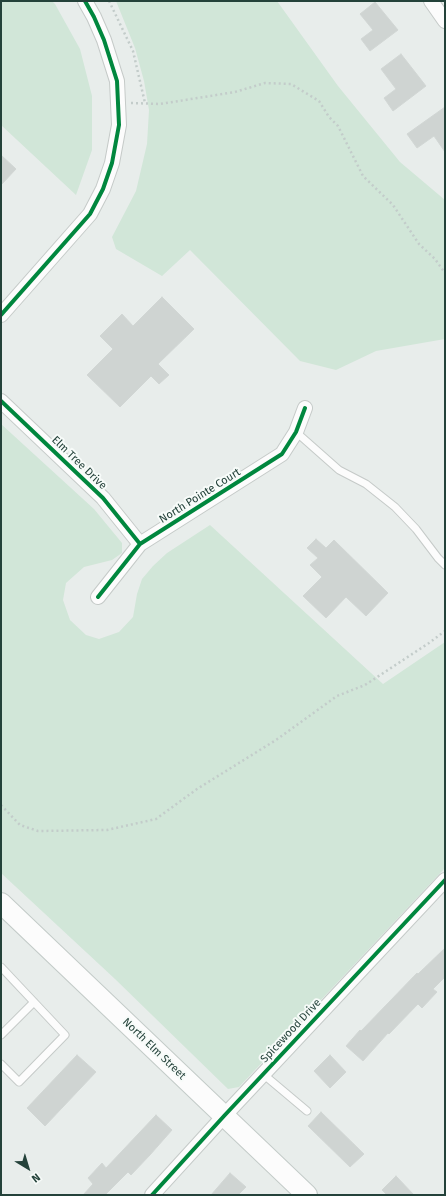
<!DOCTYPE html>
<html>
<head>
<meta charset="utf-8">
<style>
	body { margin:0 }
	#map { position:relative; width:446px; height:1196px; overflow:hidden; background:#e8edeb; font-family:"Fira Sans",sans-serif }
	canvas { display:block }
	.frame { position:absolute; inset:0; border:2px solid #24423a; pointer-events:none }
	.north { position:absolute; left:8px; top:1148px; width:40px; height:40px; -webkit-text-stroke:3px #f7fbf9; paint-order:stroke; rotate:142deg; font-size:11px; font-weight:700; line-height:16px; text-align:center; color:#24423a }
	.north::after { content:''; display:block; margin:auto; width:14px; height:18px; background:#24423a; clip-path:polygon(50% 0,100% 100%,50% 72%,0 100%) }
</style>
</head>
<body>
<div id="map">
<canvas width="446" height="1196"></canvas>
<div class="frame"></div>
<div class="north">N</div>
</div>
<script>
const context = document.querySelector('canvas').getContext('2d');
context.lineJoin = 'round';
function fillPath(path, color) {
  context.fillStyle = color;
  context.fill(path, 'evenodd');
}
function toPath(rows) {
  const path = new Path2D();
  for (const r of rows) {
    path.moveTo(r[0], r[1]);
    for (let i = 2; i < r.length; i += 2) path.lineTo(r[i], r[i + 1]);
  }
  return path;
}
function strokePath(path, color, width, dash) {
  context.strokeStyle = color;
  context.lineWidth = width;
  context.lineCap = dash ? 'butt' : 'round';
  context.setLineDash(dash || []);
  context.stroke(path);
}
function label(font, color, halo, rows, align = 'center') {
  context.font = font + ' "Fira Sans",sans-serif';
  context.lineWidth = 4;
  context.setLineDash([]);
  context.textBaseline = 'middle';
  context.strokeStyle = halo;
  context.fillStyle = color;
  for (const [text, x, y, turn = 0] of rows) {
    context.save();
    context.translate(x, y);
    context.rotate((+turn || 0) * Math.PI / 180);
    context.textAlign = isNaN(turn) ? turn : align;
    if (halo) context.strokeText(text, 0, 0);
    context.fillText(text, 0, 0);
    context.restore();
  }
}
const green = toPath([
	[1,1,52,1,55,4,80,49,92,96,92,150,76,195,1,125],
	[116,1,277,1,338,86,400,162,445,200,445,339,376,351,336,370,300,361,190,250,162,276,116,249,112,237,136,191,147,144,149,110,144,81,135,48],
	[1,424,94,509,122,543,122,553,112,560,84,567,66,583,63,600,70,620,86,635,99,639,119,632,133,617,137,594,142,579,153,566,167,553,210,525,383,684,445,642,445,868,239,1087,228,1089,115,979,1,873]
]);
const building = toPath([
	[375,2,398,30,370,51,361,39,373,30,360,14,375,2],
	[401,54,426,86,393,111,384,98,396,89,381,69,401,54],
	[445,107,445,152,434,136,417,148,407,134,445,107],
	[1,155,16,169,1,185,1,155],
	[162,297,194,329,158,364,169,375,159,384,151,376,120,407,87,375,113,349,100,336,122,314,133,326,162,297],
	[316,539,326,548,334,540,388,593,366,616,346,597,326,618,303,596,322,577,310,565,318,558,307,548,316,539],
	[445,948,445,977,433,989,437,992,422,1008,418,1004,389,1034,388,1033,363,1061,346,1046,360,1030,361,1031,417,973,418,974,445,948],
	[77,1055,96,1072,45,1126,27,1108,77,1055],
	[330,1055,346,1072,330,1088,314,1071,330,1055],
	[321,1112,364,1154,350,1167,308,1126,321,1112],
	[156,1115,172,1130,150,1155,131,1175,128,1172,105,1195,83,1195,93,1184,88,1178,102,1163,106,1168,156,1115],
	[230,1173,246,1187,238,1195,211,1195,230,1173],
	[396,1176,414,1195,387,1195,382,1190,396,1176]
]);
const path = toPath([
	[109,1,133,51,145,103],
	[131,103,160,104,235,92,265,83,291,84,319,101,329,117,338,126,363,176,393,205,419,244,435,259,445,273],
	[1,805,20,825,38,831,107,830,156,819,197,789,276,740,337,696,365,685,429,643,445,631]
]);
const lane = toPath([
	[296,432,339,470,366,484,395,507,416,529,438,558,445,565],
	[1,967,65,1035,19,1082,1,1064],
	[1,1035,34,1002],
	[263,1074,307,1111]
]);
const street = toPath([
	[431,1,445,21],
	[1,315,90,214,103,189,112,163,119,125,117,81,104,40,94,17,85,1],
	[1,401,103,498,140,544],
	[98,597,140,544,282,454,296,432,305,408],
	[152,1195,224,1116,445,880]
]);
const secondary = toPath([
	[1,903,307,1195]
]);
const cycleway = toPath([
	[1,315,90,214,103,189,112,163,119,125,117,81,104,40,94,17,85,1],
	[1,401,103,498,140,544],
	[98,597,140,544,282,454,296,432,305,408],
	[152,1195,224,1116,445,880]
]);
const streetNames = [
	["Elm Tree Drive",79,463,44],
	["North Pointe Court",200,496,-32],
	["Spicewood Drive",291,1031,-47],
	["North Elm Street",154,1049,44]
];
fillPath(green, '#d1e6d8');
fillPath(building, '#cfd4d2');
strokePath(building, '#d1d6d4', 1);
strokePath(lane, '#c5cac8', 9);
strokePath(street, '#c5cac8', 16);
strokePath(secondary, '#c3cbc8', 22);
strokePath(path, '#c3ccca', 2.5, [2, 3]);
strokePath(lane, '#fcfcfc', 7);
strokePath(street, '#fcfcfc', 14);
strokePath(secondary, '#fcfcfc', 20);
strokePath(cycleway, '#00873e', 4);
label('11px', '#24423a', '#f7fbf9', streetNames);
</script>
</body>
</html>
